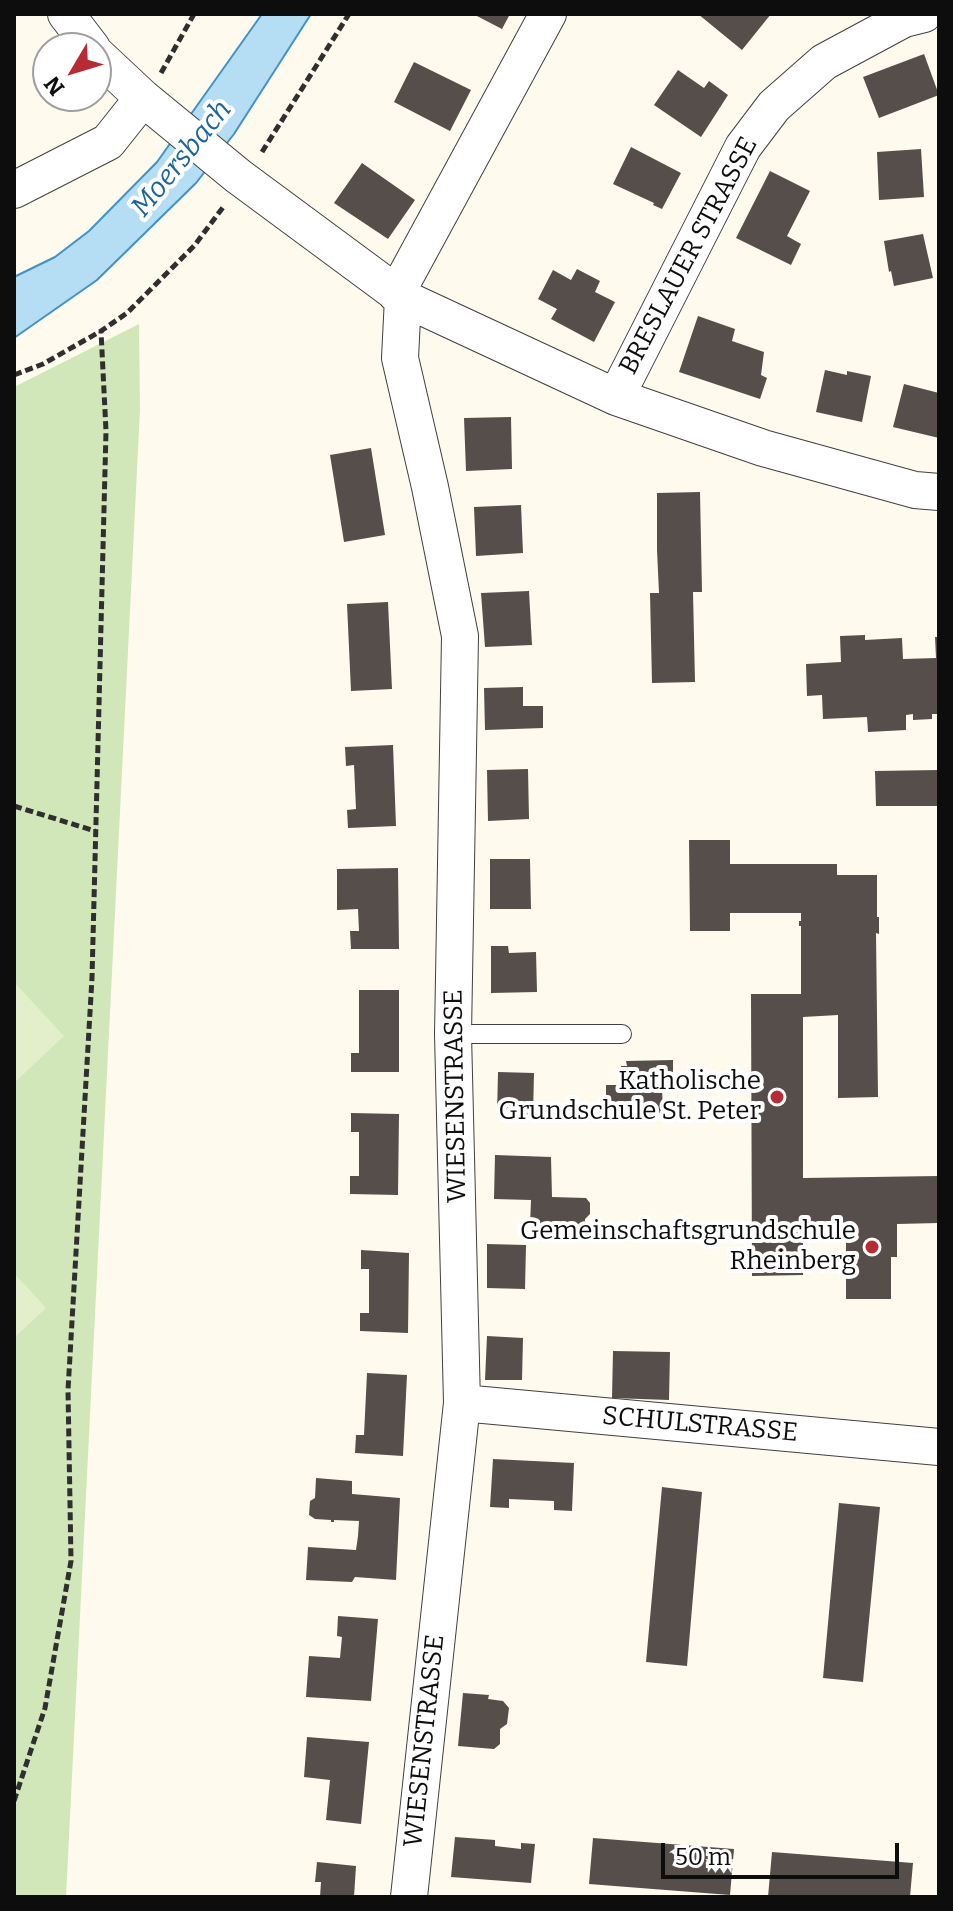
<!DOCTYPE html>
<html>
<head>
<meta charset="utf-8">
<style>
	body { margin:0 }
	#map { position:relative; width:953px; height:1911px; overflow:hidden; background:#fefbee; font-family:Bitter,serif }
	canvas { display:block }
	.frame { position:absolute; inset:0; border:16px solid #0d0d0d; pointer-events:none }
	.north { position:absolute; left:32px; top:32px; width:80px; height:80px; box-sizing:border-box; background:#fff; border:2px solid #9e9e9e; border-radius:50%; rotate:232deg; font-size:22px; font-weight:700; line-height:32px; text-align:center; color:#0d0d0d }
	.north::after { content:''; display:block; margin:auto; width:28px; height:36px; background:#b72c34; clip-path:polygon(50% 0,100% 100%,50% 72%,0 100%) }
	.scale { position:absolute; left:661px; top:1843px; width:238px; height:36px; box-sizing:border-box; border:4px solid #0d0d0d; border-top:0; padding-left:10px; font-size:24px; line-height:28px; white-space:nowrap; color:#0d0d0d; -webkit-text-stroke:6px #fff; paint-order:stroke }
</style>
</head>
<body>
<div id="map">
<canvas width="953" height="1911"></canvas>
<div class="frame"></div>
<div class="north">N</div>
<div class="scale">50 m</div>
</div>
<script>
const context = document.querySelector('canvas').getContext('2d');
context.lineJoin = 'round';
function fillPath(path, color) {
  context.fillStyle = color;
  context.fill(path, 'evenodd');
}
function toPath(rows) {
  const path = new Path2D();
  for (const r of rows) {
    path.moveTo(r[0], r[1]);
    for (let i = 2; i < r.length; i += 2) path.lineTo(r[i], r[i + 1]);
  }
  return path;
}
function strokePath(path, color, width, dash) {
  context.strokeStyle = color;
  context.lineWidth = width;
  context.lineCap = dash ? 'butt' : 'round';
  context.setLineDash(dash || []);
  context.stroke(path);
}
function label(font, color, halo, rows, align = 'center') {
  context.font = font + ' Bitter,serif';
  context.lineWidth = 8;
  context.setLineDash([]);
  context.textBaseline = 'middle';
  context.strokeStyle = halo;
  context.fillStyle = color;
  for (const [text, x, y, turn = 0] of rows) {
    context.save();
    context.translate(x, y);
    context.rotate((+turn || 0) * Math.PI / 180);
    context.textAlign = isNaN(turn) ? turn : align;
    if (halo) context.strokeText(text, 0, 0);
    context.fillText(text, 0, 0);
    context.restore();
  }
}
const green = toPath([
	[139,324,140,410,66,1897,14,1897,14,387]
]);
const pitch = toPath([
	[14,982,64,1036,14,1083],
	[14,1273,46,1308,14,1338]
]);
const water = toPath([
	[262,14,311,14,234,134,196,183,97,280,14,338,14,277,55,257,89,231,157,162,262,14]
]);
const building = toPath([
	[473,14,510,14,502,29],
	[698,14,771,14,742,50],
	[924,54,939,95,879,118,863,77],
	[414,62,471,90,450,131,394,102],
	[678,70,704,88,709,81,728,95,701,137,654,105],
	[631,147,681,173,662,209,653,205,654,203,613,184],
	[921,149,924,197,879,200,877,152],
	[362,163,415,200,388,239,334,203],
	[770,171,810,191,787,236,801,244,791,265,736,238],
	[923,234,933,278,894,286,891,271,889,272,884,241],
	[577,269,600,281,595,292,615,302,594,342,551,319,557,309,538,299,553,270,571,280],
	[698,316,735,329,732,341,764,352,761,375,767,378,760,399,679,372],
	[825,370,847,375,847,371,871,376,862,422,816,412],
	[904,384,939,393,939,438,893,427],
	[511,417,512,469,466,471,464,418],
	[371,448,385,535,344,542,330,455],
	[700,492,702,592,693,592,695,682,652,683,650,593,659,593,657,550,657,493],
	[521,505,523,553,476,556,474,507],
	[529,591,532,645,485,647,481,593],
	[388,602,392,689,351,691,347,604],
	[865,635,865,640,902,638,903,659,936,658,935,637,939,637,939,714,932,714,932,719,913,720,913,714,906,715,906,730,868,732,867,717,823,719,822,695,807,696,806,664,841,662,840,636],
	[523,687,523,706,543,706,543,728,485,730,484,688],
	[393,745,396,826,348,828,347,810,356,809,354,765,346,766,345,747],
	[528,769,529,819,488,821,487,770],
	[939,770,939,806,876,806,875,771],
	[689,840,730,840,730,864,837,864,837,875,877,875,877,917,879,917,879,934,876,933,878,1097,838,1098,838,1015,803,1017,803,1178,939,1176,939,1223,897,1224,897,1257,891,1257,891,1299,846,1299,846,1236,803,1236,803,1275,752,1276,751,994,801,994,801,926,799,926,799,921,801,921,801,913,730,913,730,931,690,931],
	[490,859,530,859,531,909,490,909],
	[398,868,399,949,351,949,350,931,359,931,358,909,337,910,337,869],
	[491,946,508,946,509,953,536,952,537,992,491,993],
	[359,990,399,990,399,1072,351,1072,351,1053,359,1053],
	[673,1060,673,1087,662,1087,663,1113,606,1113,606,1085,626,1085,626,1080,621,1080,621,1066,627,1066,626,1061],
	[498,1072,534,1073,533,1116,497,1115],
	[351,1113,399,1114,398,1195,350,1194,350,1176,359,1176,359,1132,351,1132],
	[495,1155,551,1157,552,1197,586,1198,590,1203,590,1214,585,1219,585,1227,530,1226,531,1200,494,1199],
	[487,1244,526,1245,525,1289,487,1288],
	[361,1250,409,1253,408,1333,360,1331,360,1313,369,1313,369,1269,361,1269],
	[487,1336,523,1338,522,1380,485,1380],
	[613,1351,670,1352,669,1400,612,1398],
	[367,1373,407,1375,403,1456,355,1453,356,1435,364,1435],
	[493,1459,574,1463,572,1511,554,1510,554,1501,509,1499,509,1508,490,1507],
	[316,1478,352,1481,352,1494,400,1498,396,1580,355,1577,352,1582,306,1580,308,1547,356,1550,358,1536,359,1521,334,1520,334,1522,331,1522,331,1520,315,1519,309,1515,310,1501,315,1498],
	[662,1487,702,1492,687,1666,646,1662],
	[839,1503,880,1507,863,1682,823,1678],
	[338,1616,378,1619,371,1701,306,1697,309,1656,340,1658,342,1637,337,1636],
	[463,1693,489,1695,488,1699,503,1701,509,1708,507,1724,500,1729,500,1744,494,1749,458,1746],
	[307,1737,369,1742,361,1824,326,1820,330,1780,304,1777],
	[455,1837,495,1840,495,1846,521,1849,521,1843,535,1844,531,1883,451,1877],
	[593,1838,734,1849,730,1895,589,1884],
	[772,1852,913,1863,910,1897,768,1897],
	[317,1862,356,1866,354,1897,320,1897,321,1882,315,1882]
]);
const path = toPath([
	[161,73,194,14],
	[262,152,349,14],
	[14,375,43,364,101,331,127,313,194,246,224,206],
	[14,806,95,831],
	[14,1801,45,1708,71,1561,68,1390,92,978,106,431,101,331]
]);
const lane = toPath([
	[453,1034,622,1034]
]);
const street = toPath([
	[66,14,92,48],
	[96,54,143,98,238,176,403,298,616,397,763,448,915,490,939,492],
	[14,190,108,142,143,98],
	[396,294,548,14],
	[403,298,400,358,430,487,460,636,453,1034,462,1403,409,1897],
	[616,397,743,147,774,106,824,62,904,19,924,14],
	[462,1403,939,1447]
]);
const markers = [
	[777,1097,8,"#b72c34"],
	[872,1247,8,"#b72c34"]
];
const streetNames = [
	["BRESLAUER STRASSE",689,256,-62],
	["WIESENSTRASSE",456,1096,-91],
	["SCHULSTRASSE",700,1425,5],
	["WIESENSTRASSE",425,1741,-84]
];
const poiNames = [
	["Katholische",761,1082],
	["Grundschule St. Peter",761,1112],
	["Gemeinschaftsgrundschule",856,1232],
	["Rheinberg",856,1262]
];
const waterNames = [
	["Moersbach",182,159,-51]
];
fillPath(green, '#d2e7b9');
fillPath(pitch, '#e3efcb');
fillPath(water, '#b5ddf3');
strokePath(water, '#4092c7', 2);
fillPath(building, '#554e4a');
strokePath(lane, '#404040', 20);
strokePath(street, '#404040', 38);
strokePath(path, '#2f2f2f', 5, [8, 4]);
strokePath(lane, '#fff', 18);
strokePath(street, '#fff', 36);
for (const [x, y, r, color] of markers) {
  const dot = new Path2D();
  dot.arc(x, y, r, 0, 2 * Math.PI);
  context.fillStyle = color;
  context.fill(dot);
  strokePath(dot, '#fff', 3);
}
label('26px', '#0d0d0d', '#fff', streetNames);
label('26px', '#0d0d0d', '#fff', poiNames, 'right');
label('italic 28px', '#1c6499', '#fff', waterNames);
</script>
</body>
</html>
